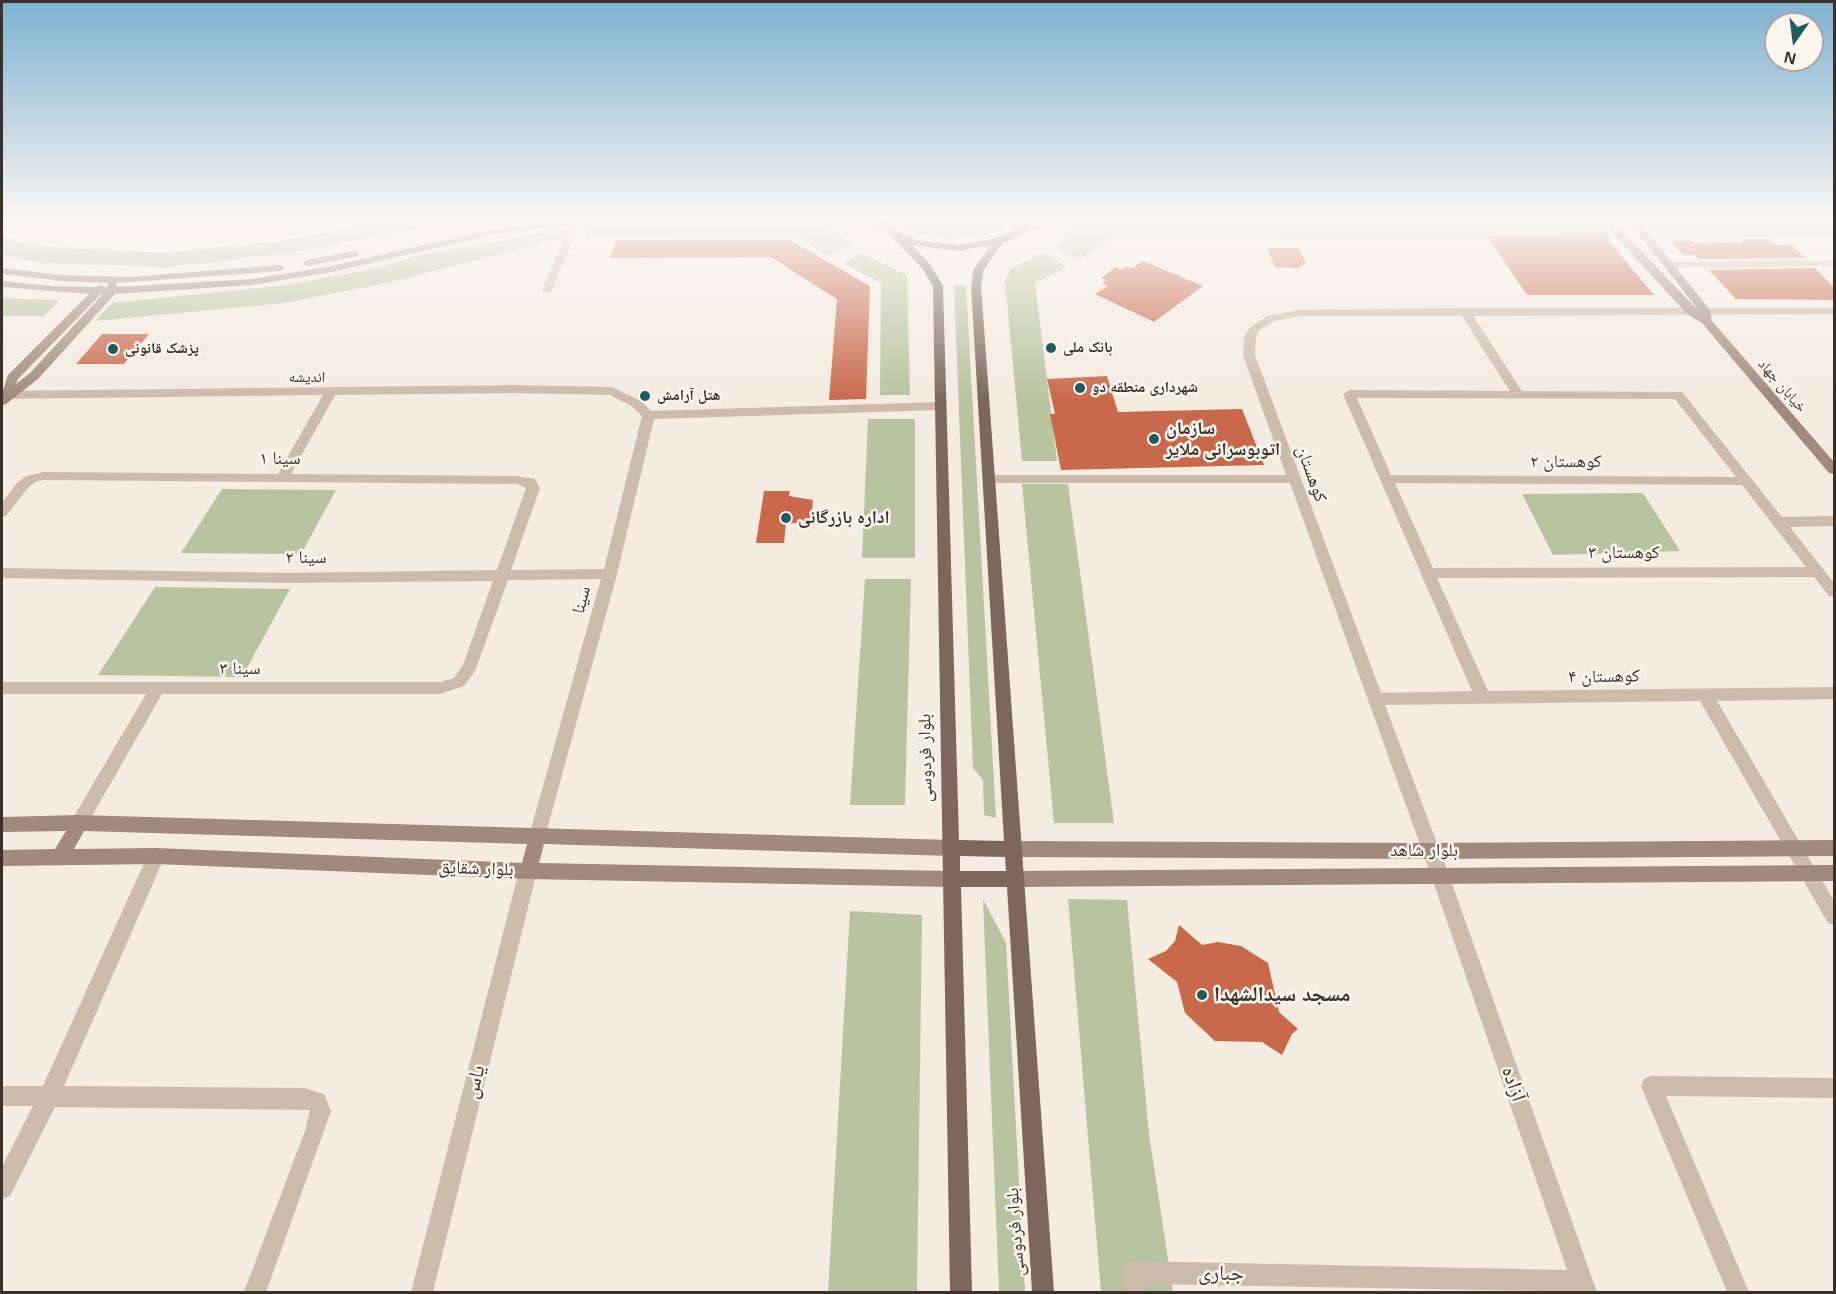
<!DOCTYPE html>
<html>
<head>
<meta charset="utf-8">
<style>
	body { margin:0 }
	#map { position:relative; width:1836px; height:1294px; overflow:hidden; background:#f4ebe1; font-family:Helvetica,sans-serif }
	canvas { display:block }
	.frame { position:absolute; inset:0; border:3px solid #3b302b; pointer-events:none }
	.north { position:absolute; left:1764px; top:12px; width:60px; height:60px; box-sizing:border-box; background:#fbf5ee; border:2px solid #aea6a0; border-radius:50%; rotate:194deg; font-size:16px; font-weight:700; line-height:24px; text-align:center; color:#3b302b }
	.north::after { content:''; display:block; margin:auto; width:21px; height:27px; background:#1f5a5e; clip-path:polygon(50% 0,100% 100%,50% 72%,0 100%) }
</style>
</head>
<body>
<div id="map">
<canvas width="1836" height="1294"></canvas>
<div class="frame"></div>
<div class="north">N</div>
</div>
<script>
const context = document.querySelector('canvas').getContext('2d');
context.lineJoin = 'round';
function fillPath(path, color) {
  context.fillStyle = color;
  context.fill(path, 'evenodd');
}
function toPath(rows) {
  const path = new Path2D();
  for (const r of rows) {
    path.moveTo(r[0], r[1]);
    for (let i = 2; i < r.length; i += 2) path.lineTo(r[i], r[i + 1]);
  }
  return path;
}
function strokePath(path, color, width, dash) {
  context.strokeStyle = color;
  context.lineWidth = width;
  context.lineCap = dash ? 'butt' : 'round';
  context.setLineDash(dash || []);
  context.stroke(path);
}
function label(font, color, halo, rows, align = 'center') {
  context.font = font + ' Helvetica,"Noto Naskh Arabic",sans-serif';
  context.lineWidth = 5;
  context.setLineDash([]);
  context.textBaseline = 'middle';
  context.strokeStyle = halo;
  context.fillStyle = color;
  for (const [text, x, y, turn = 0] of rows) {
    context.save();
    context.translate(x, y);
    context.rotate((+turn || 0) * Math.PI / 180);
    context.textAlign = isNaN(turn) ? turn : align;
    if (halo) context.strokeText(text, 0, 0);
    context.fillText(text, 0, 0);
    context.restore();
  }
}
const green = toPath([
	[390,219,461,219,304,251,169,267,45,263,2,256,2,236,16,241,54,247,164,253,271,242,345,230],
	[892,219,926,219,923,220,925,228,941,227,946,222,954,221,963,222,969,227,983,227,990,221,985,219,1013,219,998,231,981,236,949,239,912,232],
	[1095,221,1600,223,1613,240,1111,238,1079,260,1056,248,1074,225],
	[1834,222,1834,237,1658,236,1646,223],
	[588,226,827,226,854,245,826,256,799,236,584,237],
	[570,228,568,237,387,283,284,303,95,321,112,303,287,285,377,268,420,255],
	[861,253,907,275,910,395,880,395,881,283,843,263],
	[1044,253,1067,267,1035,283,1057,461,1022,461,1005,280,1011,269],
	[954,285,966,286,996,818,984,815,983,780,973,768],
	[2,297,20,299,60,300,44,316,2,316],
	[868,419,915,419,915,558,862,558],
	[1022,484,1068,484,1114,823,1054,823],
	[222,489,336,490,301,554,181,553],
	[1643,493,1680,551,1553,555,1522,494],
	[865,579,911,579,905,805,850,805],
	[155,587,290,589,242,677,98,675],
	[983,899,1006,943,1025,1292,999,1292],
	[1068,899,1127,900,1149,1134,1173,1292,1101,1292],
	[850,911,922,915,917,1292,828,1292]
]);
const building = toPath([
	[1604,235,1654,295,1527,295,1487,236],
	[1740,239,1768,239,1776,245,1791,244,1806,258,1699,259,1695,255,1684,255,1671,242,1690,240,1695,243,1743,242],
	[616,240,790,240,870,286,866,399,829,400,837,299,807,280,771,257,610,258],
	[1267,248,1299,248,1306,263,1298,268,1275,267],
	[1143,261,1203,286,1154,322,1095,294,1108,286,1102,284,1106,280,1101,278,1115,267,1121,270,1125,267,1132,268],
	[1815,268,1834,287,1834,300,1736,299,1709,270],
	[102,334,149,334,124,364,76,364],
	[1107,376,1118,412,1242,409,1264,465,1061,470,1050,414,1055,414,1047,379],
	[764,491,790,491,789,496,813,500,811,521,786,524,784,543,756,543],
	[1179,925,1202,945,1218,942,1241,946,1268,963,1279,1012,1298,1029,1292,1034,1282,1055,1262,1042,1215,1041,1185,1013,1177,982,1148,959,1166,951,1175,941]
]);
const path = toPath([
	[919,219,922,221,919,225],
	[912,226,925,226,929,233],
	[927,231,940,226,943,221,960,220,965,224,984,225,986,220,983,219],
	[982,233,984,225,1002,223]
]);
const street = toPath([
	[572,219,581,220,552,290,551,292,543,292,542,290,572,219],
	[1834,260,1834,266,1670,268,1665,265,1670,262,1834,260],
	[1464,308,1834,308,1834,314,1473,316,1522,391,1682,392,1782,517,1834,516,1834,526,1790,527,1834,583,1834,597,1829,596,1814,577,1437,578,1488,691,1834,687,1834,699,1717,701,1834,901,1834,925,1828,923,1700,701,1385,705,1449,875,1597,1292,1145,1284,1146,1292,1124,1292,1122,1272,1125,1264,1133,1261,1567,1270,1431,875,1290,483,989,483,983,479,989,475,1286,475,1243,355,1244,337,1251,326,1268,316,1298,310,1464,308],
	[1298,316,1462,316,1510,391,1349,390,1343,394,1472,691,1381,693,1255,355,1256,337,1259,330,1275,321,1298,316],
	[1357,398,1675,399,1736,477,1391,475,1357,398],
	[1395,483,1742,485,1806,567,1433,568,1395,483],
	[515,385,612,387,641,401,651,411,941,402,947,406,941,410,654,419,617,574,544,841,538,844,532,841,529,836,601,579,508,580,475,671,464,686,440,694,162,694,85,828,79,831,73,828,70,823,73,818,146,694,2,694,2,682,440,682,454,678,463,665,493,581,286,583,2,578,2,568,286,573,497,570,526,488,517,484,44,480,35,482,27,489,7,515,2,517,2,503,17,483,26,476,44,472,278,474,323,395,2,399,2,391,515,385],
	[515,393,610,395,633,407,642,416,604,569,511,570,540,488,535,479,517,476,291,474,335,395,515,393],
	[156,848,162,850,165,856,64,1086,304,1088,324,1094,331,1111,266,1292,244,1292,305,1131,310,1110,55,1107,10,1196,2,1199,2,1167,33,1106,2,1106,2,1086,43,1086,150,850,156,848],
	[528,863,534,865,537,871,433,1292,411,1292,519,871,522,865,528,863],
	[1651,1076,1834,1078,1834,1098,1666,1096,1749,1292,1727,1292,1641,1086,1644,1079,1651,1076]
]);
const secondary = toPath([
	[571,219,596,219,591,222,492,235,332,272,252,285,115,294,38,379,6,404,2,405,2,393,8,375,89,294,2,287,2,281,51,286,96,287,101,285,107,288,109,283,62,281,2,274,2,268,62,275,130,277,280,265,285,268,280,271,116,283,117,287,252,279,332,266,492,229,571,219],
	[101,294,103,294,30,373,16,384,18,379,101,294],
	[847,219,863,219,891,227,886,230,847,219],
	[1047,219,1061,219,1022,234,1013,232,1047,219],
	[1600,219,1610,219,1701,313,1627,219,1637,219,1710,310,1712,321,1834,462,1834,474,1829,473,1702,323,1687,314,1600,219],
	[354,251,358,252,358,256,307,266,302,263,307,260,354,251],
	[79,815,951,840,957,842,960,848,957,854,951,856,544,844,539,863,951,871,957,873,960,879,957,885,951,887,528,879,156,864,2,866,2,850,55,849,66,831,2,832,2,817,79,815],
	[84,831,527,844,522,863,156,848,74,849,84,831],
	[1834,840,1834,856,1429,859,1014,857,1008,855,1005,849,1008,843,1014,841,1429,843,1834,840],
	[1834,865,1834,881,1015,887,1009,885,1006,879,1009,873,1015,871,1834,865]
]);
const primary = toPath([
	[874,219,884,219,902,234,918,240,958,245,996,238,1014,230,1024,219,1034,219,1022,234,1003,243,984,269,981,286,1054,1292,1032,1292,1007,887,961,887,972,1292,950,1292,933,286,922,268,874,219],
	[912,245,958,251,991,245,974,269,971,286,1004,841,959,840,943,286,930,264,912,245],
	[960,856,1005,857,1006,871,960,871,960,856]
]);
const markers = [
	[1051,348,6,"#1f5a5e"],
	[113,349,6,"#1f5a5e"],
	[1080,388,6,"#1f5a5e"],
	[645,396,6,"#1f5a5e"],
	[1154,439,6,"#1f5a5e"],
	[786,518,6,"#1f5a5e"],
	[1202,995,6,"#1f5a5e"]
];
const farPoinames = [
	["بانک ملی",1063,348],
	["پزشک قانونی",125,349],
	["شهرداری منطقه دو",1092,388],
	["هتل آرامش",657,396]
];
const farStreetnames = [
	["اندیشه",307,378],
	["خیابان جهاد",1782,386,49]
];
const poiNames = [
	["سازمان",1166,429],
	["اتوبوسرانی ملایر",1166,450],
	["اداره بازرگانی",798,518]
];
const streetNames = [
	["سینا ۱",280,459],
	["کوهستان ۲",1566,462],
	["کوهستان",1311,474,70],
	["کوهستان ۳",1624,553],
	["سینا ۲",306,558],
	["سینا",582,600,-75],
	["سینا ۳",240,669],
	["کوهستان ۴",1604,677,-1],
	["بلوار فردوسی",926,758,-91],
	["بلوار شاهد",1424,851],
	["بلوار شقایق",476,869,2],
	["بلوار فردوسی",1016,1232,-94]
];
const nearPoinames = [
	["مسجد سیدالشهدا",1214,995]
];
const nearStreetnames = [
	["یاس",475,1082,-76],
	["آزاده",1513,1084,71],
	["جباری",1221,1274,1]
];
fillPath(green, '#b8c4a0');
fillPath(building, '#c8694b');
strokePath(path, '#b9a596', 3, [2, 2]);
fillPath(street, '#cdbbac');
fillPath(secondary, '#a18a7d');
fillPath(primary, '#7d675c');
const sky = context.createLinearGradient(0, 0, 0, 400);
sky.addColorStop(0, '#7eb2d2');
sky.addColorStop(0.55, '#faf6f2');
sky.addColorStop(1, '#faf6f200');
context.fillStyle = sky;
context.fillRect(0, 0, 1836, 400);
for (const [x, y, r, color] of markers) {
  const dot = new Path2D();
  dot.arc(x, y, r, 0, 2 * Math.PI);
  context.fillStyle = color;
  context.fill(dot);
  strokePath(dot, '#fbf5ee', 2);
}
label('bold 15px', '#3b302b', '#fbf5ee', farPoinames, 'left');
label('15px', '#3b302b', '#fbf5ee', farStreetnames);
label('bold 18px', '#3b302b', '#fbf5ee', poiNames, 'left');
label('18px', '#3b302b', '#fbf5ee', streetNames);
label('bold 21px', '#3b302b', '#fbf5ee', nearPoinames, 'left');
label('21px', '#3b302b', '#fbf5ee', nearStreetnames);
</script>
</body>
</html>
